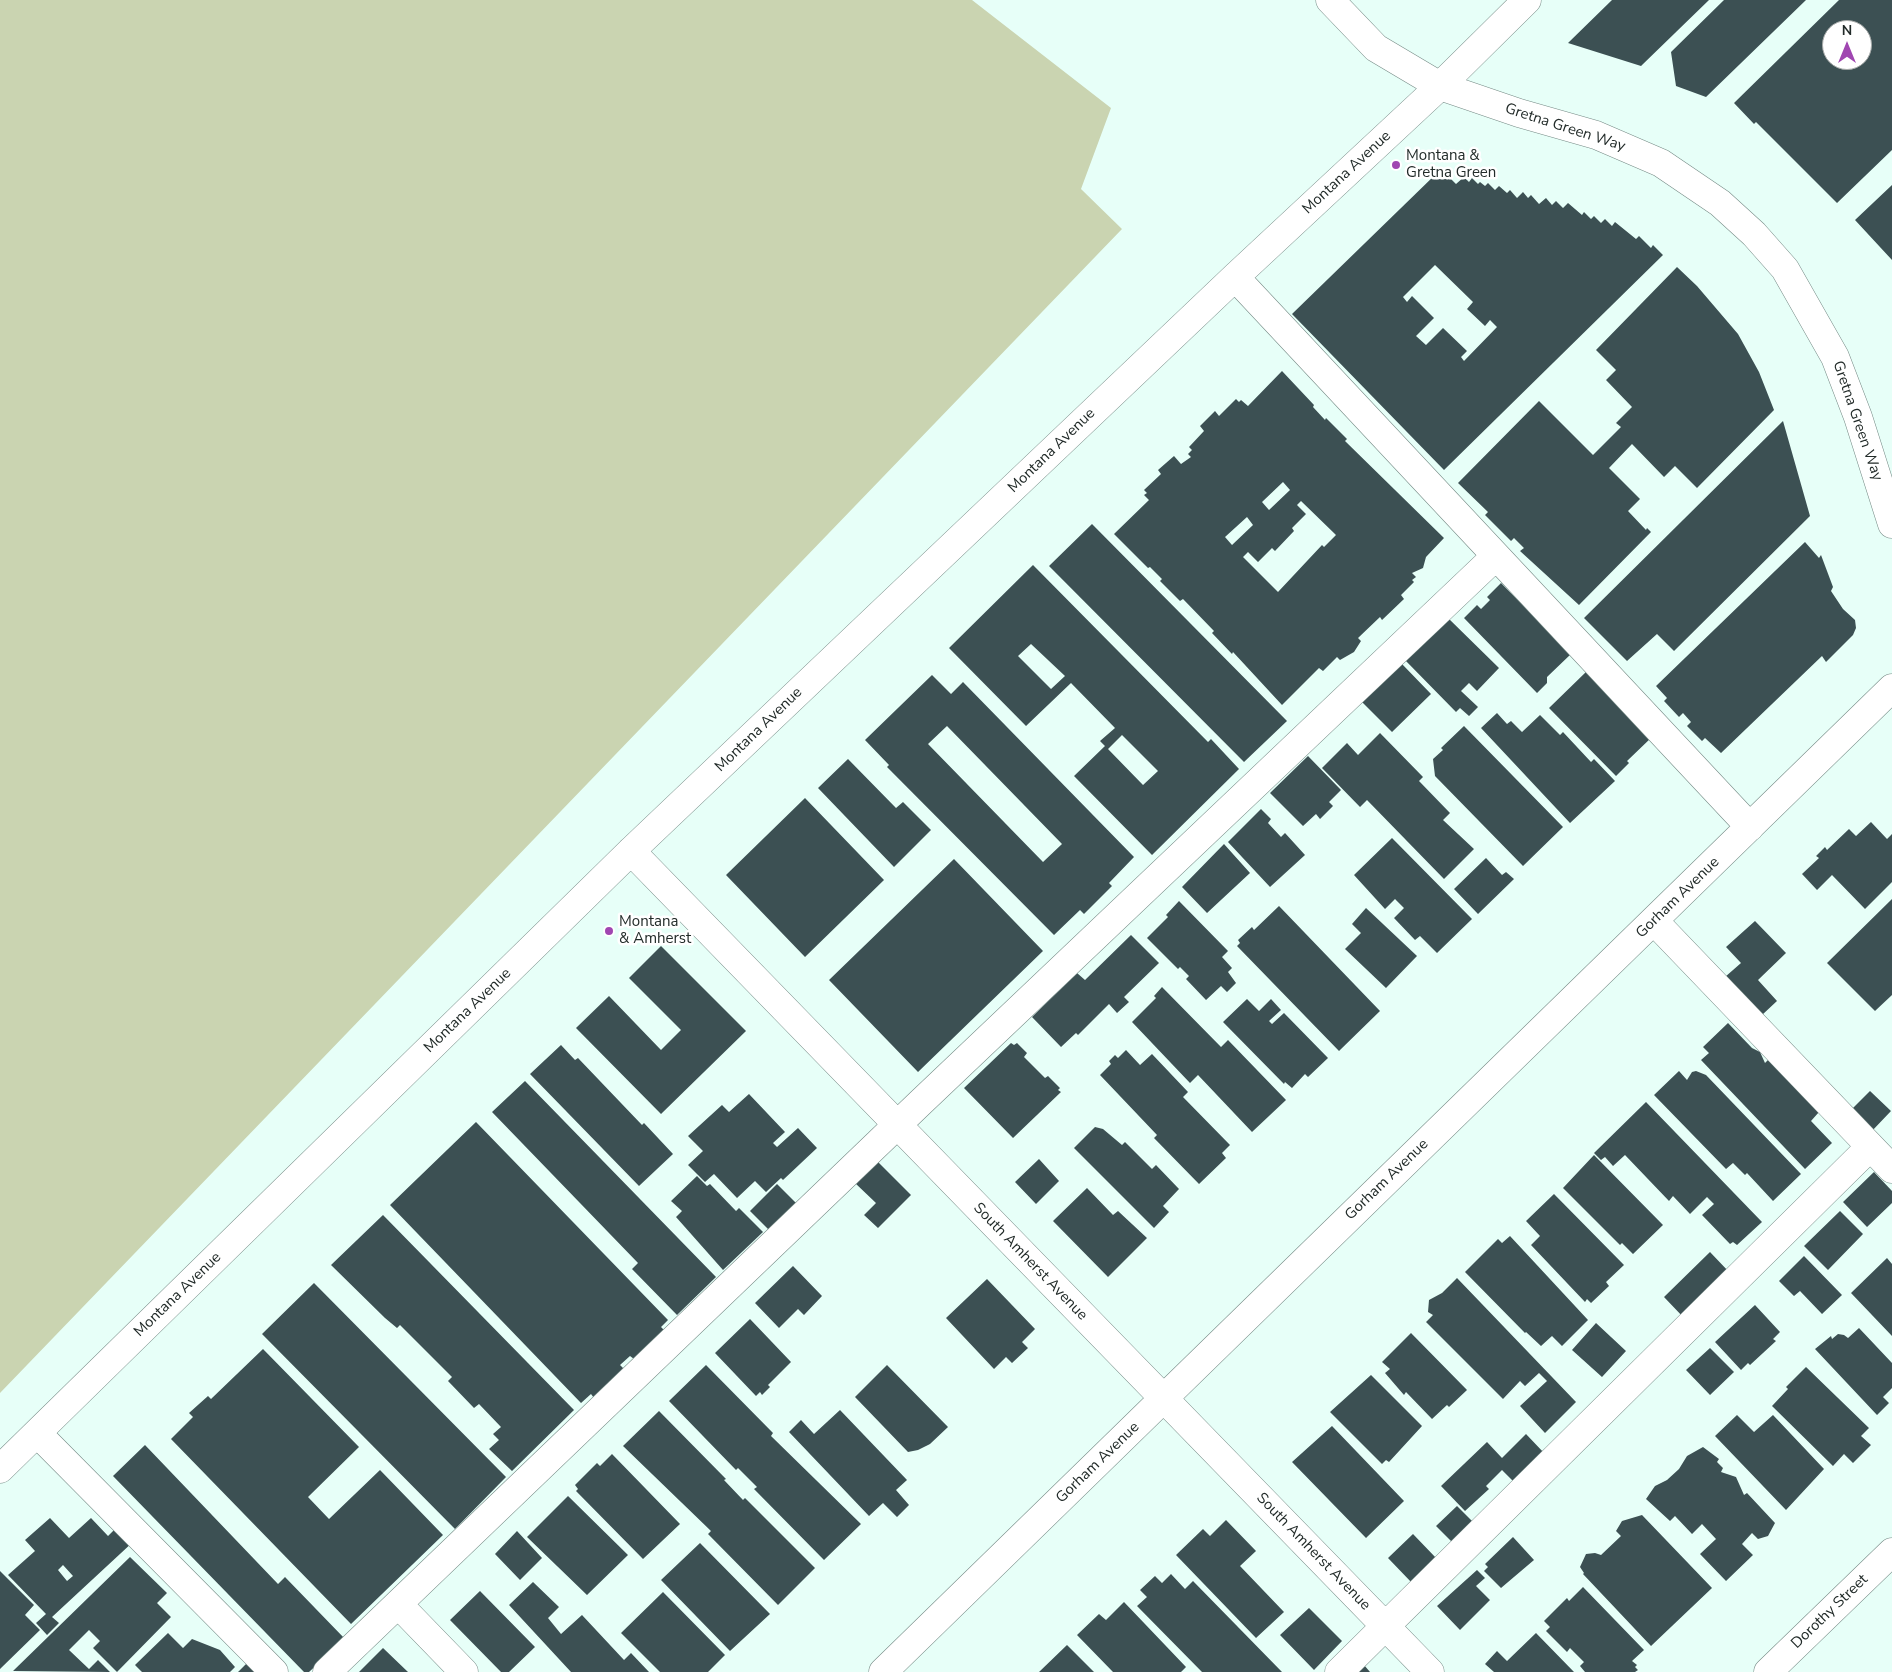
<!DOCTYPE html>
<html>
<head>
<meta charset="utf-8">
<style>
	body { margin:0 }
	#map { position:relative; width:1892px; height:1672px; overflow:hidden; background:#e7fff8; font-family:"Nunito Sans",sans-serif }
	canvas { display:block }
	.north { position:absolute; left:1822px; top:20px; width:50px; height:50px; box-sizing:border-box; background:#fff; border:1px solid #a7aaa9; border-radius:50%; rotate:0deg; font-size:14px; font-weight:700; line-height:20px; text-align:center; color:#222b29 }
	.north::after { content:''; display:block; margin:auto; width:18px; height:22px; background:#a046b1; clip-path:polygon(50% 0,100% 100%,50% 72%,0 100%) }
</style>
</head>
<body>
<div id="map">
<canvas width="1892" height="1672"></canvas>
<div class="north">N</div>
</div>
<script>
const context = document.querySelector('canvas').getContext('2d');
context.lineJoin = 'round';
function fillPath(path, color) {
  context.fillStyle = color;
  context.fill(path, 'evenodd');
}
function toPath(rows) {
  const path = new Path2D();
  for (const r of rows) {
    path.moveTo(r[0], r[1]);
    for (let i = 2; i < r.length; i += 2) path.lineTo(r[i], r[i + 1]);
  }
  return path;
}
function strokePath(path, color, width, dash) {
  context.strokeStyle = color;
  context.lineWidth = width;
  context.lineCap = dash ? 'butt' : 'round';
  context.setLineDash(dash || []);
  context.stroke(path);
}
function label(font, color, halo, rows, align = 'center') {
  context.font = font + ' "Nunito Sans",sans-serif';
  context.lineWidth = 5;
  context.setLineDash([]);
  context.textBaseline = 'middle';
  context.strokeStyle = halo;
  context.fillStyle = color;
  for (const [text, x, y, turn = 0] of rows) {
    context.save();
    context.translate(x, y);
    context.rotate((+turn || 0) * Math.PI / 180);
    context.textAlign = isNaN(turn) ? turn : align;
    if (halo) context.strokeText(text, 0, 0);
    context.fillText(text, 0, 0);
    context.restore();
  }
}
const green = toPath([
	[0,0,972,0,1111,108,1081,189,1122,229,0,1393]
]);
const building = toPath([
	[1612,0,1709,0,1641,66,1568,43],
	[1724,0,1806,0,1706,97,1676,86,1671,52],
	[1839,0,1892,0,1892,150,1837,203,1756,122,1754,124,1734,103],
	[1832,30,1862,30,1862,60,1832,60],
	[1437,173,1441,177,1445,173,1456,184,1464,177,1469,182,1472,178,1478,184,1480,182,1485,186,1488,183,1495,190,1499,186,1507,193,1510,190,1517,198,1523,192,1528,198,1531,195,1539,204,1546,198,1552,205,1556,201,1563,208,1568,203,1582,215,1584,212,1591,219,1594,216,1601,223,1605,219,1612,226,1615,222,1636,239,1639,236,1651,248,1653,245,1663,255,1444,470,1292,314],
	[1435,265,1473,302,1467,309,1485,326,1490,320,1497,327,1464,361,1461,357,1467,351,1443,328,1426,345,1416,336,1434,318,1412,296,1407,302,1403,297],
	[1892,185,1892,260,1855,220],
	[1677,267,1697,286,1738,334,1759,372,1774,410,1697,488,1675,466,1664,477,1632,444,1609,468,1640,499,1628,511,1646,530,1647,528,1651,532,1579,605,1520,551,1524,548,1514,538,1511,541,1485,515,1488,512,1458,483,1539,401,1593,455,1621,427,1616,423,1632,407,1606,380,1616,370,1596,350],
	[1282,371,1314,405,1313,407,1325,420,1326,418,1347,439,1345,441,1444,538,1426,557,1423,568,1412,573,1416,577,1412,580,1414,582,1401,595,1404,599,1382,620,1380,617,1358,638,1361,641,1354,652,1340,660,1337,657,1323,671,1319,668,1282,705,1233,652,1232,654,1212,633,1214,631,1183,599,1180,601,1160,581,1162,579,1150,567,1148,568,1114,534,1149,500,1144,495,1147,493,1144,490,1161,474,1158,470,1174,456,1181,464,1191,457,1188,454,1192,450,1189,447,1204,431,1200,426,1215,411,1219,416,1236,399,1239,402,1241,400,1248,406],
	[1283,482,1290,490,1269,510,1262,502],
	[1301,501,1336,535,1324,547,1322,545,1278,592,1243,557,1248,552,1258,562,1272,548,1275,551,1294,531,1292,528,1306,514,1297,505],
	[1247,517,1253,525,1232,545,1225,537],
	[1783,421,1810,516,1674,651,1657,634,1627,661,1584,618],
	[1092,524,1287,721,1244,762,1049,566],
	[1805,542,1819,558,1821,555,1833,587,1831,591,1843,609,1855,620,1856,628,1853,635,1826,662,1822,656,1721,753,1705,738,1702,741,1687,726,1691,722,1683,713,1679,717,1664,701,1667,698,1656,686],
	[1033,565,1208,742,1211,739,1239,769,1152,855,1074,776,1105,746,1100,741,1115,728,1071,683,1026,726,949,648],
	[1031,644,1065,676,1051,689,1018,656],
	[1122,735,1158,771,1143,785,1108,749],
	[1501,583,1571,654,1547,677,1547,683,1537,693,1464,618,1477,605,1481,609,1490,600,1487,597],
	[1447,617,1499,668,1477,691,1469,683,1461,691,1478,707,1469,716,1460,708,1456,712,1405,660],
	[1402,664,1431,694,1392,732,1362,702],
	[1587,671,1652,737,1627,761,1629,763,1616,776,1549,708],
	[932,675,951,694,963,682,1134,857,1109,883,1112,886,1084,914,1080,910,1054,935,887,767,889,765,865,740],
	[947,726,1062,844,1043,862,928,744],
	[1497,713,1507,724,1511,721,1522,732,1540,715,1560,735,1563,732,1591,762,1594,759,1615,781,1570,823,1481,728],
	[1464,726,1563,827,1523,866,1435,776,1433,759,1443,750,1441,748],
	[1380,733,1423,777,1419,781,1450,813,1443,820,1474,849,1444,879,1367,800,1360,807,1322,768,1347,743,1358,755],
	[1308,756,1341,790,1329,802,1333,806,1320,819,1316,814,1303,826,1270,793],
	[848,759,896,808,903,802,931,830,894,867,818,788],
	[805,798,884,880,805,957,726,875],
	[1261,809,1271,819,1268,823,1281,837,1285,833,1305,855,1270,887,1228,842],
	[1871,822,1887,839,1892,834,1892,882,1865,909,1832,875,1817,890,1802,874,1819,858,1816,856,1825,847,1827,850,1849,829,1856,836],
	[1392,838,1472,919,1437,953,1420,936,1415,940,1394,918,1404,908,1395,899,1385,909,1354,875],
	[1224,844,1250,873,1207,913,1182,887],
	[1486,858,1502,875,1506,872,1514,879,1478,914,1454,889],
	[954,859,1043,951,918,1072,829,980],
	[1892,899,1892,995,1875,1011,1827,963],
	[1179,901,1228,951,1222,957,1232,968,1228,972,1236,983,1227,992,1221,986,1206,1000,1186,979,1189,976,1180,967,1178,969,1147,938,1168,917,1166,915],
	[1279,906,1380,1011,1339,1051,1237,946,1240,943,1238,940,1252,927,1254,930],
	[1366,908,1417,956,1386,988,1345,949,1361,933,1352,924],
	[1755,921,1786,953,1758,980,1777,1001,1762,1015,1725,977,1741,963,1726,947],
	[1131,935,1159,963,1124,997,1129,1002,1117,1013,1109,1004,1078,1035,1076,1033,1061,1047,1032,1017,1077,973,1085,980],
	[661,946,746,1031,661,1114,576,1028,609,996,661,1050,681,1030,629,978],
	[1162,987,1221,1047,1228,1040,1286,1100,1252,1132,1198,1075,1190,1083,1132,1022,1156,998,1154,996],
	[1247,999,1259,1011,1271,999,1281,1010,1269,1021,1272,1024,1284,1013,1328,1058,1308,1077,1305,1074,1292,1088,1285,1082,1284,1084,1223,1022],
	[1728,1023,1752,1048,1760,1052,1765,1063,1769,1059,1819,1112,1811,1121,1832,1143,1805,1169,1701,1060,1709,1053,1703,1047],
	[1011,1043,1014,1045,1017,1043,1027,1053,1024,1057,1045,1078,1048,1076,1060,1088,1058,1090,1061,1092,1013,1138,964,1088],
	[561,1045,575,1060,578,1058,642,1125,644,1123,673,1154,639,1186,530,1074],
	[1126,1050,1140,1065,1152,1054,1188,1092,1183,1097,1230,1145,1222,1153,1226,1158,1199,1184,1154,1138,1157,1135,1100,1075,1111,1064,1109,1061,1115,1055,1118,1058],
	[1679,1071,1687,1080,1692,1072,1696,1071,1706,1075,1801,1174,1773,1201,1747,1173,1745,1175,1733,1163,1726,1169,1654,1095],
	[525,1081,716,1277,677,1315,632,1269,638,1263,492,1112],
	[1870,1091,1891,1111,1871,1132,1850,1111],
	[749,1094,785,1132,773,1143,777,1147,798,1128,817,1148,783,1180,781,1178,766,1192,755,1181,737,1198,714,1174,705,1182,688,1165,703,1151,688,1136,722,1105,729,1112],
	[1646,1102,1762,1222,1737,1245,1733,1242,1730,1244,1702,1215,1714,1204,1707,1197,1690,1214,1673,1196,1669,1201,1625,1155,1613,1166,1605,1157,1601,1160,1594,1153],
	[476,1122,668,1320,661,1327,664,1330,634,1359,630,1356,620,1365,624,1369,594,1398,591,1394,581,1403,390,1205],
	[1095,1127,1103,1129,1122,1145,1125,1142,1152,1169,1156,1165,1179,1189,1163,1206,1169,1212,1154,1228,1074,1148],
	[1594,1155,1663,1225,1633,1254,1622,1243,1620,1245,1563,1188],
	[1039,1159,1059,1181,1036,1204,1015,1182],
	[877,1161,911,1195,878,1228,864,1215,876,1203,855,1183],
	[1874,1172,1892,1191,1892,1203,1867,1227,1843,1202],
	[697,1176,707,1186,710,1184,736,1211,739,1208,763,1232,723,1270,676,1217,682,1211,671,1201],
	[777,1184,798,1205,771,1232,750,1211],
	[1087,1188,1113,1215,1118,1211,1147,1238,1108,1277,1053,1221],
	[1554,1194,1624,1265,1606,1282,1609,1286,1591,1303,1587,1299,1585,1302,1531,1245,1540,1236,1526,1221],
	[1840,1211,1863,1234,1828,1270,1804,1246],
	[383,1215,574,1410,512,1471,489,1449,499,1440,493,1434,501,1427,479,1404,474,1408,448,1381,452,1377,400,1325,397,1328,385,1318,331,1265],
	[1510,1236,1588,1320,1562,1346,1552,1336,1541,1346,1526,1332,1525,1333,1465,1272,1498,1239,1502,1243],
	[1710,1252,1730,1273,1684,1318,1664,1297],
	[1804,1256,1842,1295,1822,1314,1800,1291,1794,1296,1779,1281],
	[1887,1258,1892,1264,1892,1336,1851,1293],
	[793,1266,822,1296,804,1315,798,1309,779,1328,755,1303],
	[1457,1278,1576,1402,1545,1433,1520,1406,1547,1381,1539,1373,1525,1386,1520,1381,1503,1399,1426,1322,1433,1315,1428,1312,1429,1300,1442,1293],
	[987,1279,1035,1329,1022,1342,1028,1348,1012,1363,1006,1357,994,1369,946,1318],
	[314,1283,506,1477,455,1529,262,1334],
	[1755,1305,1780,1332,1773,1339,1776,1341,1750,1365,1748,1363,1741,1370,1715,1342],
	[750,1319,791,1362,768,1385,770,1387,762,1395,760,1392,756,1396,715,1353],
	[1596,1323,1626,1351,1602,1377,1572,1350],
	[1859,1328,1892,1363,1892,1388,1883,1397,1889,1403,1877,1415,1815,1349,1831,1336,1832,1339,1838,1334,1844,1335,1848,1338],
	[1411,1333,1467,1390,1449,1407,1447,1405,1432,1419,1406,1392,1404,1395,1385,1373,1390,1369,1382,1362],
	[1710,1348,1734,1372,1710,1395,1686,1370],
	[263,1349,359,1447,308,1497,329,1519,380,1470,443,1535,351,1624,171,1439,193,1417,189,1413,208,1396,211,1399],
	[706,1365,773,1433,771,1436,861,1524,824,1560,754,1489,757,1487,738,1468,736,1470,669,1401],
	[887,1365,948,1427,930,1444,918,1450,908,1452,855,1397],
	[1806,1367,1869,1428,1861,1436,1871,1445,1853,1463,1844,1454,1833,1466,1772,1406,1788,1389,1786,1387],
	[1371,1375,1422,1426,1389,1462,1386,1460,1382,1464,1330,1412],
	[840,1410,907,1480,896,1490,909,1505,897,1517,883,1503,869,1516,789,1432,801,1420,814,1434],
	[659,1411,726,1479,724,1480,743,1500,745,1498,815,1568,778,1605,708,1534,711,1531,623,1446],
	[1737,1415,1754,1432,1773,1415,1824,1469,1786,1510,1715,1436],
	[1332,1426,1404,1501,1366,1538,1292,1462],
	[1526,1434,1545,1454,1515,1483,1502,1470,1486,1486,1489,1489,1465,1511,1441,1486,1487,1442,1502,1458],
	[145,1445,278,1584,285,1577,345,1639,309,1672,304,1672,113,1476],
	[1703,1447,1719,1459,1717,1462,1723,1468,1721,1472,1736,1477,1744,1495,1747,1493,1775,1523,1768,1536,1758,1539,1752,1533,1742,1544,1753,1555,1726,1581,1700,1554,1716,1539,1702,1524,1692,1534,1675,1516,1670,1521,1646,1499,1655,1486,1667,1480,1679,1469,1687,1456],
	[612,1454,680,1524,643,1559,576,1491,578,1489,575,1485,597,1463,600,1466],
	[568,1496,628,1555,587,1595,527,1537],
	[1457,1506,1475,1524,1454,1544,1436,1526],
	[1642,1515,1712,1588,1651,1646,1583,1574,1584,1573,1580,1567,1586,1554,1595,1553,1601,1555,1621,1536,1616,1531,1622,1521],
	[50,1518,69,1538,91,1518,108,1536,119,1525,134,1541,52,1617,59,1623,47,1635,36,1623,46,1614,8,1575,35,1551,25,1540],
	[63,1565,73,1576,67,1581,58,1570],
	[1226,1520,1256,1551,1240,1566,1284,1612,1256,1638,1176,1555,1203,1529,1210,1536],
	[517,1531,542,1558,520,1580,495,1554],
	[1413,1534,1437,1559,1412,1583,1388,1558],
	[1513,1537,1534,1560,1501,1588,1484,1571,1488,1567,1485,1564],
	[700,1543,770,1614,730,1651,661,1580],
	[130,1557,167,1593,157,1603,171,1617,117,1672,93,1648,100,1641,89,1630,69,1650,89,1669,98,1660,110,1672,13,1671],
	[1477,1570,1485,1578,1476,1586,1490,1600,1460,1630,1437,1606],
	[0,1571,34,1605,25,1615,40,1630,0,1669],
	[1171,1574,1185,1589,1193,1581,1282,1672,1202,1672,1137,1606,1147,1597,1140,1590,1155,1576,1162,1583],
	[533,1582,559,1607,548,1618,561,1634,582,1615,624,1660,631,1653,649,1672,571,1672,509,1605],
	[1583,1587,1644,1650,1632,1661,1637,1665,1635,1667,1638,1670,1635,1672,1585,1672,1580,1666,1584,1662,1570,1648,1567,1652,1546,1631,1550,1627,1544,1621,1567,1598,1569,1601],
	[480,1591,535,1647,509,1672,501,1672,450,1620],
	[663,1592,725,1655,708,1672,660,1672,621,1633],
	[1124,1602,1186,1667,1181,1672,1113,1672,1077,1635,1099,1614,1106,1620],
	[1309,1608,1342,1641,1314,1670,1280,1635],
	[168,1633,183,1648,192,1639,220,1650,235,1667,230,1672,142,1672,135,1665],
	[1536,1633,1574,1672,1494,1672,1485,1664,1497,1651,1507,1661],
	[1067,1645,1094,1672,1039,1672],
	[383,1648,408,1672,359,1672],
	[252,1658,262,1672,238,1672],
	[1364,1665,1370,1672,1358,1672]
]);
const minor = toPath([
	[1330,0,1376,48,1440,86,1519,113,1596,135,1661,163,1720,203,1754,234,1785,269,1835,357,1858,417,1892,524],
	[1235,277,1750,827],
	[631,851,1430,1672],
	[1654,921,1892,1169],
	[37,1433,274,1672],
	[0,1469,631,851,1235,277,1440,86,1527,0],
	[399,1605,464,1672],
	[327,1672,920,1103,1496,556],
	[883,1672,1892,688],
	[1339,1672,1870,1147],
	[1768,1672,1892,1552]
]);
const markers = [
	[1396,165,5,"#a046b1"],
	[609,931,5,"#a046b1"]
];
const streetNames = [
	["Gretna Green Way",1565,128,18],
	["Montana Avenue",1347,173,-43],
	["Gretna Green Way",1857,421,71],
	["Montana Avenue",1052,451,-44],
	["Montana Avenue",759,730,-44],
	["Gorham Avenue",1678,898,-44],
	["Montana Avenue",468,1011,-44],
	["Gorham Avenue",1387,1180,-44],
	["South Amherst Avenue",1030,1262,46],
	["Montana Avenue",178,1295,-44],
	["Gorham Avenue",1098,1463,-44],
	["South Amherst Avenue",1313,1552,46],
	["Dorothy Street",1830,1612,-44]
];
const poiNames = [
	["Montana &",1406,156],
	["Gretna Green",1406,173],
	["Montana",619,922],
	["& Amherst",619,939]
];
fillPath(green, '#cad4b1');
fillPath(building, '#3c5053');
strokePath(minor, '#758a85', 29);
strokePath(minor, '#fff', 28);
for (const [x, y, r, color] of markers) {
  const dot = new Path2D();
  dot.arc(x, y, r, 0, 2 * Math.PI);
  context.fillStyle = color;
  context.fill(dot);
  strokePath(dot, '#fff', 2);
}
label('15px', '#222b29', '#fff', streetNames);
label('15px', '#222b29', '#fff', poiNames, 'left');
</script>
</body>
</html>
